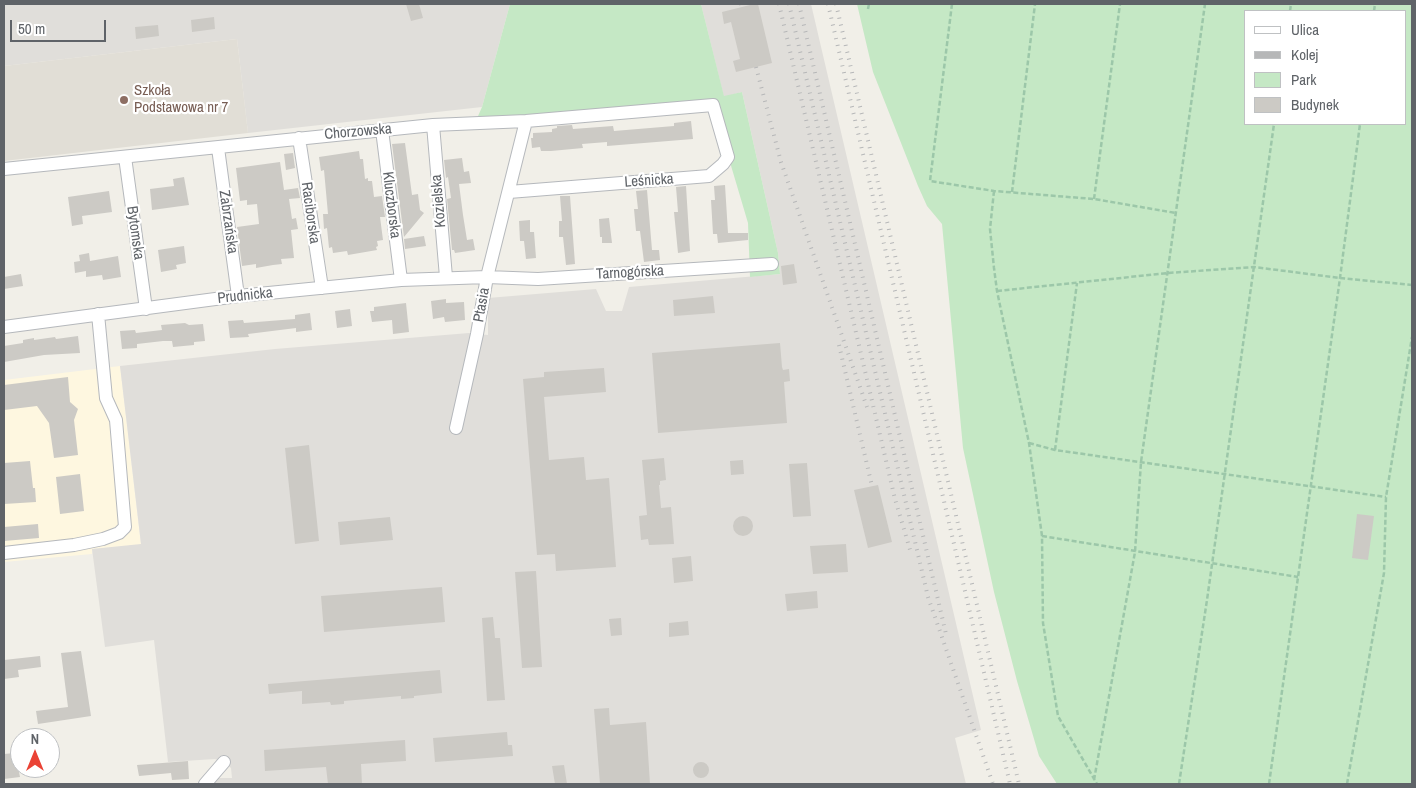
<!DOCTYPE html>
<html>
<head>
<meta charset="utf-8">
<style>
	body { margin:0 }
	#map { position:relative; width:1416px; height:788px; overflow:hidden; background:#f1efe8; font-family:"Archivo Narrow",sans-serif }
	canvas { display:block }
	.frame { position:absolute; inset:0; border:5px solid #5f6368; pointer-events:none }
	.legend { position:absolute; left:1244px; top:10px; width:162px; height:115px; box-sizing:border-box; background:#fff; border:1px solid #bfc1c3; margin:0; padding:6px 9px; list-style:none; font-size:15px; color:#5f6368 }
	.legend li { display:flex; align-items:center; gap:10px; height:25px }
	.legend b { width:25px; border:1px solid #bfc1c3 }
	.north { position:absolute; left:10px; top:728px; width:50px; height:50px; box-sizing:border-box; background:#fff; border:1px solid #bfc1c3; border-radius:50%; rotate:0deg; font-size:14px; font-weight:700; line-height:20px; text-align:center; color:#5f6368 }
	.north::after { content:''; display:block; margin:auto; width:18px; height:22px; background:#ea4335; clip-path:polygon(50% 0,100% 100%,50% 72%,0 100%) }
	.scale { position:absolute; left:10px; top:20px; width:96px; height:22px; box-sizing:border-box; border:2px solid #5f6368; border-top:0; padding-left:6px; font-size:15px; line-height:18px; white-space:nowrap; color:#5f6368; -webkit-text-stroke:4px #fff; paint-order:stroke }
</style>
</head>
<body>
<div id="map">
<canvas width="1416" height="788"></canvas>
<div class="frame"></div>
<ul class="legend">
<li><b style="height:6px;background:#fff"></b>Ulica</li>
<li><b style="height:6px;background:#b6b7b8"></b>Kolej</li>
<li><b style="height:14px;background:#c5e8c5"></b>Park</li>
<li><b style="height:14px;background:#cccac5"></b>Budynek</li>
</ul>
<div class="north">N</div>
<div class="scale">50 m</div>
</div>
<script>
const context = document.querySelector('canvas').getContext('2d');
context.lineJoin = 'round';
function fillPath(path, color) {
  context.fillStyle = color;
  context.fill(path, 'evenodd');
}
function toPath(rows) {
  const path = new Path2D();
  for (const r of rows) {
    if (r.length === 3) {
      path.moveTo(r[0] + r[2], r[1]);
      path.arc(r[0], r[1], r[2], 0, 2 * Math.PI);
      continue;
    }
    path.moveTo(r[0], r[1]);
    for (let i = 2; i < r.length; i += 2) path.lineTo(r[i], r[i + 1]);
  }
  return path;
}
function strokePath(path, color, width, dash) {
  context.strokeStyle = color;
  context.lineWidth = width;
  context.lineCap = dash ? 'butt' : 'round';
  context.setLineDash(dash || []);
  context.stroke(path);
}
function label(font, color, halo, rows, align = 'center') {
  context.font = font + ' "Archivo Narrow",sans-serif';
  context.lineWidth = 4.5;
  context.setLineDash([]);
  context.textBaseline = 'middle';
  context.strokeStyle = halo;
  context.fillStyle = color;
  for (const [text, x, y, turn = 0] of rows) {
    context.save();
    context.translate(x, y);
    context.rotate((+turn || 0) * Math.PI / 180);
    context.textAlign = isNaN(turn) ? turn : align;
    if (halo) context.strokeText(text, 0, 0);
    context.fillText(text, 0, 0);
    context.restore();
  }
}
const commercial = toPath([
	[120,366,141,545,92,549,92,554,4,562,4,380]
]);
const industrial = toPath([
	[4,4,510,4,482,107,248,133,237,39,4,66],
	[701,4,811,4,981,730,955,738,966,784,211,784,217,778,232,778,231,768,224,762,215,759,168,762,154,640,105,647,92,549,141,544,120,366,275,349,469,333,488,335,488,298,596,289,606,311,622,311,629,287,780,274,778,253,742,92,724,97]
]);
const education = toPath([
	[237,39,248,133,4,161,4,66]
]);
const green = toPath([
	[510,4,701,4,724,96,742,92,778,253,780,274,750,277,748,223,713,105,475,123,482,107],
	[857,4,1412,4,1412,784,1057,784,1039,756,1017,681,994,592,963,448,942,224,927,206,918,186,873,72],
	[1245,11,1405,11,1405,124,1245,124]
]);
const building = toPath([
	[406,4,419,4,423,18,411,21],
	[754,4,758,4,772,63,736,72,733,61,740,59,731,22,724,24,722,12],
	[214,17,215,29,192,32,191,20],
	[158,25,159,36,136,39,135,27],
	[691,121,693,139,607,146,607,142,582,144,583,148,551,151,541,151,540,147,532,148,531,138,533,138,533,133,552,132,552,129,557,128,557,126,572,125,573,129,613,126,614,131,674,126,674,123],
	[405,143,412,195,418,194,420,210,424,213,404,237,392,144],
	[359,151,360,159,363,159,365,179,368,178,368,181,372,181,374,197,382,196,385,217,380,217,383,240,377,241,378,246,376,247,377,250,348,255,347,251,333,253,332,247,329,248,327,228,324,229,323,214,328,214,324,170,321,171,319,157],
	[293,153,295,168,286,170,284,154],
	[462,158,464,172,469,171,471,183,459,184,463,215,467,240,473,239,475,250,455,253,454,250,452,250,447,199,451,198,448,177,446,178,444,160],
	[280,162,284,190,298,188,300,198,289,199,292,219,296,218,298,229,291,230,294,258,281,259,282,264,273,265,256,268,256,264,242,266,237,227,259,224,257,204,247,205,247,200,240,201,236,168],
	[184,177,189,205,152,210,150,189,174,186,173,179],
	[725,185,728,233,748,233,748,240,718,243,717,234,713,234,711,200,715,200,714,186],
	[686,186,690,251,678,253,674,212,678,212,676,187],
	[647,190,652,250,659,250,660,260,644,262,640,231,636,231,634,209,638,209,636,191],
	[109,191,112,212,82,216,83,224,72,226,68,197],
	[560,196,570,196,575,264,566,265,563,237,559,237,559,221,562,221],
	[609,218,612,243,602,243,602,237,600,237,599,219],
	[530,220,530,232,534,232,536,258,526,259,524,241,520,241,519,221],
	[424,236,426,246,405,249,404,239],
	[184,246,186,263,176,265,177,269,161,272,158,250],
	[89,253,90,261,118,256,121,277,103,280,102,275,86,277,86,271,75,273,74,262,80,261,79,255],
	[794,264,797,283,783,285,781,266],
	[21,274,23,286,4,289,4,277],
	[713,296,715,313,674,316,673,300],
	[446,299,446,303,464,302,465,320,445,322,444,317,433,319,431,301],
	[406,303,409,332,393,334,392,320,372,322,370,311,374,311,374,307],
	[350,309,352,326,337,328,335,311],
	[310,313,312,330,296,332,296,328,248,334,249,337,230,338,228,321,243,320,244,323,295,319,295,315],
	[185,323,189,325,203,324,205,341,194,342,194,345,173,347,172,341,163,341,137,344,137,348,122,349,120,331,135,330,136,333,162,330,161,325],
	[78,336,80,353,44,355,4,362,4,346,23,343,23,340,34,338,34,340,55,337,56,339],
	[780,343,782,367,783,370,789,369,790,381,784,382,787,423,658,433,652,353],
	[604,368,606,392,544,397,549,460,584,457,586,480,609,478,616,567,556,571,555,554,537,555,523,379,544,377,544,372],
	[68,377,70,402,78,409,74,420,78,455,54,458,49,423,37,406,4,410,4,385],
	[309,445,319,541,295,544,285,448],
	[664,458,666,480,660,481,660,485,659,485,661,508,671,507,674,544,649,545,648,539,641,540,639,516,647,515,642,460],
	[743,460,744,474,731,475,730,461],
	[30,461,33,488,35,488,36,502,4,504,4,463],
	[807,463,811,516,793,517,789,464],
	[80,474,84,511,60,514,56,477],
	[878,485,892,542,868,548,854,490],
	[1357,514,1374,516,1368,560,1352,558],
	[743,526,10],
	[390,517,393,540,340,545,338,522],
	[38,524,39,538,4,541,4,527],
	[846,544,848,572,813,574,810,546],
	[691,556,693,581,674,583,672,558],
	[536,571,542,667,522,668,515,572],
	[442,587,445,622,324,632,321,596],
	[817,591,818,608,787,611,785,594],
	[493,617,495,638,500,638,505,700,487,701,482,618],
	[621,618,622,635,611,636,609,619],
	[688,621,689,635,669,637,669,623],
	[81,651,91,716,38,724,36,711,68,707,61,653],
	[40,656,41,667,18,670,19,677,4,679,4,660],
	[440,670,442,693,414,696,414,698,401,699,401,696,344,701,344,704,331,705,330,702,302,704,302,691,269,694,268,684],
	[609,708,610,725,646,722,650,784,600,784,594,709],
	[507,732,508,745,512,745,513,756,435,762,433,738],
	[405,740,406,761,361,764,362,784,328,784,326,767,265,771,264,750],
	[15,753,20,777,4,779,4,754],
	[188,761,189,779,172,780,171,773,139,776,137,765],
	[701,770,8],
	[564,765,567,784,555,784,552,766]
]);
const path = toPath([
	[952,4,930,181,994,191,1094,199,1176,213],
	[868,9,869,4],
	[1290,11,1291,4],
	[1374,11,1375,4],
	[994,191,990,229,994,268,997,291,1029,443,1042,536,1043,623,1058,716,1097,784],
	[1012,192,1035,4],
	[1094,199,1120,4],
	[997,291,1168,273,1254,267,1340,278,1412,285],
	[1029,443,1055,450,1386,497],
	[1055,450,1077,283],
	[1042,536,1298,577],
	[1094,780,1135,552,1141,462,1205,4],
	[1179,784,1207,600,1274,124],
	[1269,784,1340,278,1360,124],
	[1347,784,1384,573,1386,497,1412,337]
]);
const minor = toPath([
	[433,125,446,277],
	[382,130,401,280],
	[299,138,322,288],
	[218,148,238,296],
	[125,157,146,309],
	[4,169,433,125,526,121,713,105,728,157,723,164,709,176,509,192],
	[4,327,238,296,401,280,487,277,538,279,772,264],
	[456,428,477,334,487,277,526,121],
	[4,553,74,545,103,539,119,533,125,527,116,420,106,398,98,314],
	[205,784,224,762]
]);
const rail = toPath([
	[741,4,742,7],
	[779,4,895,499,911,553],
	[789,4,928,597,993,784],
	[799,4,946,634],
	[828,4,1010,784],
	[836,4,1019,784],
	[756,67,781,162,867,407],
	[839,345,872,486]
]);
const markers = [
	[124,100,5,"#8d6e63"]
];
const educationNames = [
	["Szkoła",134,91],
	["Podstawowa nr 7",134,108]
];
const streetNames = [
	["Chorzowska",358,132,-5],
	["Leśnicka",649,181,-4],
	["Kozielska",439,201,-95],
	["Kluczborska",391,205,83],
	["Raciborska",310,213,82],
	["Zabrzańska",228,222,82],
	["Bytomska",135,233,82],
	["Tarnogórska",630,273,-3],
	["Prudnicka",245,296,-6],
	["Ptasia",482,305,-80]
];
fillPath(commercial, '#fef7e0');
fillPath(industrial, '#e0deda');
fillPath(education, '#e1ded6');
fillPath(green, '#c5e8c5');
fillPath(building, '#cccac5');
strokePath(minor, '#b5b8bc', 14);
strokePath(path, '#9cc7a9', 2.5, [5, 2.5]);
strokePath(minor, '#fff', 12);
strokePath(rail, '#b6b7b8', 4, [1, 6]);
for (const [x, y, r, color] of markers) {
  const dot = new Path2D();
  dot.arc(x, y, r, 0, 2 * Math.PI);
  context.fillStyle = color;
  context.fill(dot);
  strokePath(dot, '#fff', 2);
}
label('15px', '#785e54', '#fff', educationNames, 'left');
label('15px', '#5f6368', '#fff', streetNames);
</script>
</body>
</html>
